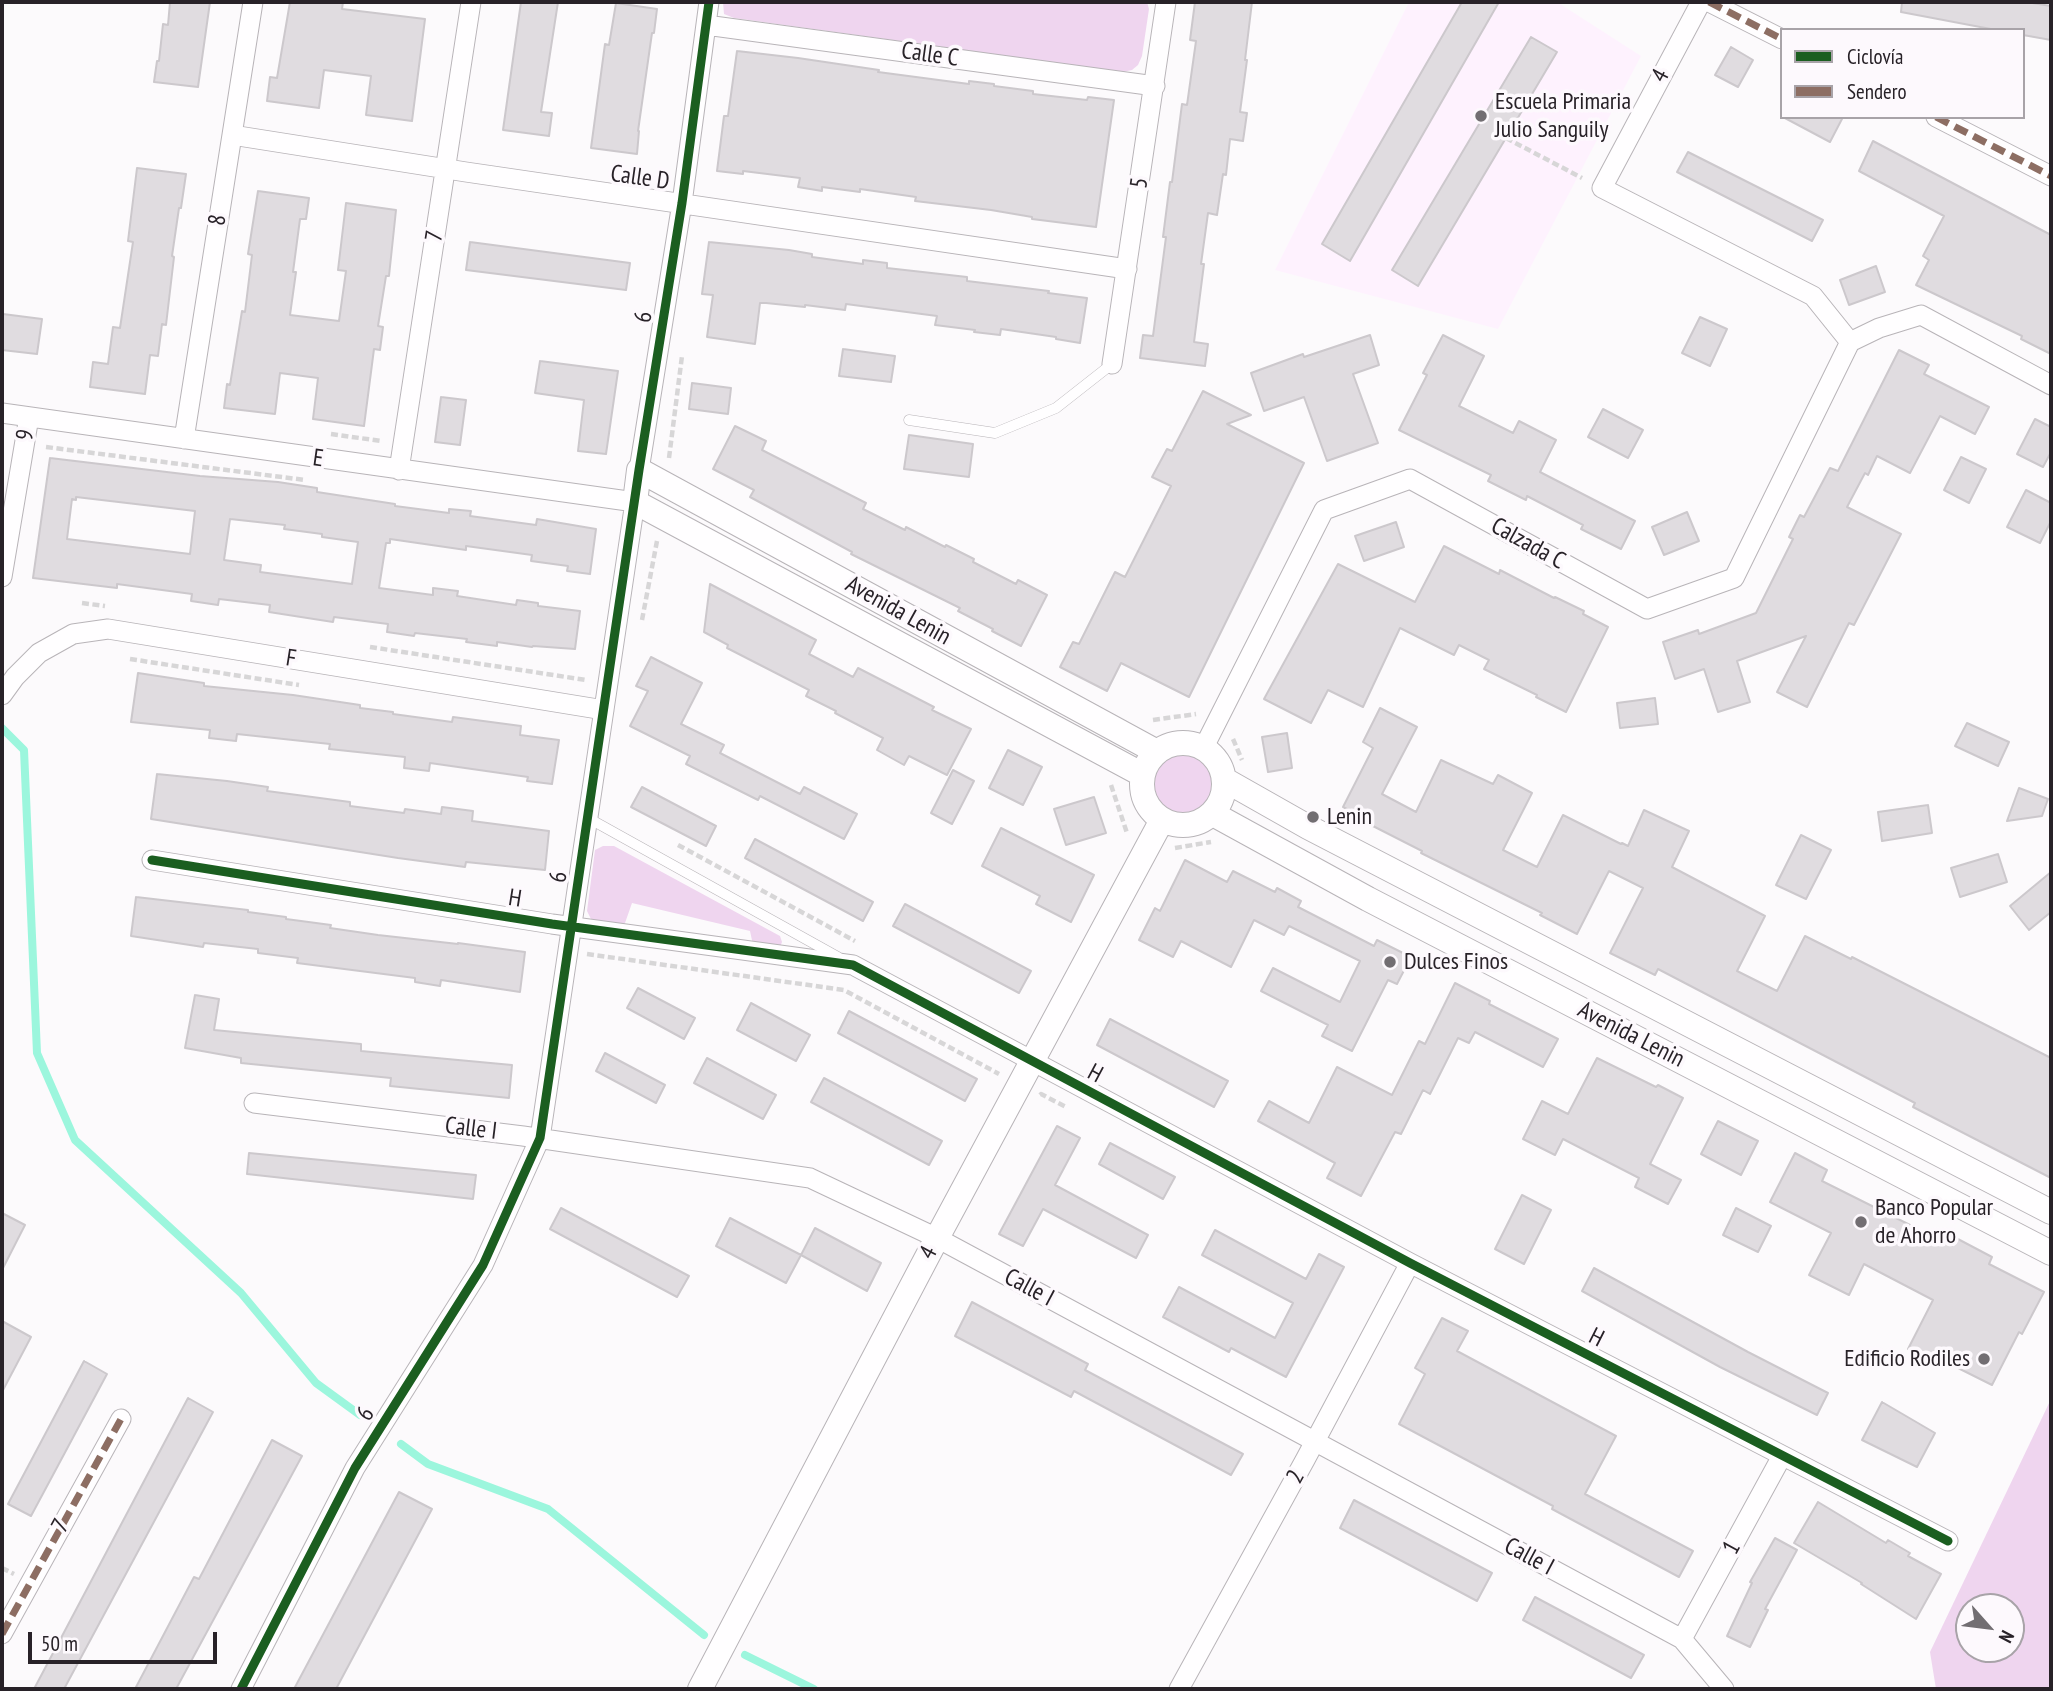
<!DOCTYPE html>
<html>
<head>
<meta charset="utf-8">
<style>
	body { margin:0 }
	#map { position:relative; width:2053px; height:1691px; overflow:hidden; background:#fcfafc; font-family:"PT Sans Narrow",sans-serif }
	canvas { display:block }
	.frame { position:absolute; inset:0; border:4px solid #282228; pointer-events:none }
	.legend { position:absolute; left:1780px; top:28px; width:245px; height:91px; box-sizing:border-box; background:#fdf9fd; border:2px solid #a8a3a8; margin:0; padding:9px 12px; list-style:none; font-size:21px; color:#282228 }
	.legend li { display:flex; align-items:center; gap:14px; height:35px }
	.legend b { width:35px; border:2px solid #a8a3a8 }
	.north { position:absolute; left:1955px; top:1593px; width:70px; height:70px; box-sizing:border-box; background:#fdf9fd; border:2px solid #a8a3a8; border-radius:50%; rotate:118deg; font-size:19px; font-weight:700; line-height:28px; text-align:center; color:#282228 }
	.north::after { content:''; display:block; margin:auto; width:24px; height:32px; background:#726e72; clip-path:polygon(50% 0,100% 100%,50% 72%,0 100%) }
	.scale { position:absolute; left:28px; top:1632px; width:189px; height:32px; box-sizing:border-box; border:4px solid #282228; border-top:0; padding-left:9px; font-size:21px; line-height:24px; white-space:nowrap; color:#282228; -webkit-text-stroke:5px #fdf9fd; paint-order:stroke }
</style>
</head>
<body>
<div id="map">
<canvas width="2053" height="1691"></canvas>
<div class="frame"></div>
<ul class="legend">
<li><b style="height:9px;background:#1b5e20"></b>Ciclovía</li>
<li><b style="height:9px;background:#8d6e63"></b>Sendero</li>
</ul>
<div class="north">N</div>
<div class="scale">50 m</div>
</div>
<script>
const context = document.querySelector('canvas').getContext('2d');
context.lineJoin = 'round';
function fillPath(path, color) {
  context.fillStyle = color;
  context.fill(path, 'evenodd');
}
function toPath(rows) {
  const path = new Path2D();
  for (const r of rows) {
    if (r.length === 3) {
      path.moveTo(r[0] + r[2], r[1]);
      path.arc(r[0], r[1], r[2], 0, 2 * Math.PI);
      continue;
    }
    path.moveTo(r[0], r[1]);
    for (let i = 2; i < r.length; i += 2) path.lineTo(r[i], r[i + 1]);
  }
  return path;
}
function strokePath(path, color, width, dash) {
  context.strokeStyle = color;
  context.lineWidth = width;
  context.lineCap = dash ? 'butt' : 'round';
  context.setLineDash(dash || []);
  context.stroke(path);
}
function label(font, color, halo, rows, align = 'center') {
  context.font = font + ' "PT Sans Narrow",sans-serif';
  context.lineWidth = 7;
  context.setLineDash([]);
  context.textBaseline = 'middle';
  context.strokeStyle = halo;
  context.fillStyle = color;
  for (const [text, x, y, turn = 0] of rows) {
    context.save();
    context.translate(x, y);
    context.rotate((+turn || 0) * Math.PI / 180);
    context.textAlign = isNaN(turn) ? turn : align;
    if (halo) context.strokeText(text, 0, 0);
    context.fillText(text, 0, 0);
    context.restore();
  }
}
const built = toPath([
	[1409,2,1557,2,1641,56,1498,329,1275,270]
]);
const green = toPath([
	[723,2,1147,2,1149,9,1142,56,1138,65,1132,70,1123,72,734,18,724,14],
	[1185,783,32],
	[603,846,614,846,780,936,782,942,780,947,753,945,750,931,632,903,625,923,612,929,593,923,587,911,595,850],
	[2051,1399,2051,1689,1936,1689,1930,1652],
	[1969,1607,2011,1607,2011,1649,1969,1649]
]);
const stream = toPath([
	[2,728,24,750,37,1053,75,1140,241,1293,316,1383,360,1415],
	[401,1444,428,1464,548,1509,704,1635],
	[745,1655,814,1689]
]);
const building = toPath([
	[170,2,210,2,198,87,154,82,157,61,159,61,163,24,168,25,170,2],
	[290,2,343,2,342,9,425,19,412,121,366,115,371,76,324,70,319,108,267,101,270,77,277,78,290,2],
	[521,2,558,2,541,112,552,113,549,136,503,130,521,2],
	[1195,2,1252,2,1245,60,1247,60,1240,112,1247,113,1243,141,1230,139,1226,175,1223,174,1217,215,1208,213,1201,264,1204,264,1194,342,1208,344,1205,366,1140,358,1143,335,1153,336,1166,237,1163,237,1170,182,1172,182,1182,104,1187,105,1196,41,1190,40,1195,2],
	[1462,2,1499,2,1350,261,1322,244,1462,2],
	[1902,2,2026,2,2051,6,2051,40,2023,35,2023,30,1996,30,1901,12,1902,2],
	[616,3,657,9,654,33,652,33,638,131,639,131,637,154,591,148,605,44,609,45,616,3],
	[1531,37,1557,52,1418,286,1392,270,1531,37],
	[1731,47,1753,60,1738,87,1715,75,1731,47],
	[737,51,798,58,879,70,878,72,969,84,969,81,994,84,994,86,1033,91,1033,94,1087,100,1088,97,1114,100,1096,227,1032,219,1032,217,991,210,915,201,916,197,860,189,860,192,822,187,822,191,798,187,800,178,743,171,743,174,717,171,724,116,728,116,737,51],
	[1783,117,1843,117,1830,142,1783,117],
	[1873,141,2051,235,2051,354,2021,339,2022,336,1916,285,1929,260,1923,256,1944,216,1859,171,1873,141],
	[1688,152,1823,220,1812,241,1677,172,1688,152],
	[137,168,186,174,181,208,179,208,172,256,174,257,166,325,162,324,158,356,150,355,145,394,90,387,93,362,108,364,113,327,120,328,133,242,128,241,137,168],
	[258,191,309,198,306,219,300,219,293,272,296,272,290,315,339,321,346,271,338,270,346,203,396,210,389,276,386,276,378,326,383,327,380,350,374,349,364,426,313,419,318,378,280,373,275,414,224,408,227,384,230,385,242,311,245,312,252,255,248,254,258,191],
	[470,242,630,263,626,290,466,270,470,242],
	[709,242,789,250,812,254,812,257,863,264,863,260,887,263,887,268,967,277,967,281,1049,291,1048,293,1087,298,1080,343,1056,339,1056,337,1001,329,1000,335,974,332,975,330,935,325,937,316,846,304,845,310,805,305,805,307,766,303,760,303,755,344,707,337,713,295,702,294,709,242],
	[1876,266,1885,292,1849,305,1840,280,1876,266],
	[3,314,42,319,37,354,2,350,3,314],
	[1700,317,1727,329,1710,366,1682,353,1700,317],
	[1370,335,1379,365,1353,374,1378,443,1327,461,1304,397,1264,411,1251,373,1303,354,1304,357,1370,335],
	[1443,335,1484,356,1459,406,1513,433,1519,421,1556,440,1540,472,1635,521,1621,549,1581,529,1583,525,1527,496,1526,500,1488,481,1491,475,1399,430,1427,375,1423,373,1443,335],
	[843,349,895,356,891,382,839,376,843,349],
	[1899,350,1929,365,1924,374,1989,407,1975,434,1940,416,1910,473,1877,456,1868,475,1865,473,1847,507,1901,534,1854,625,1849,623,1807,707,1777,692,1806,636,1737,661,1750,702,1718,712,1704,669,1675,679,1663,642,1698,630,1699,634,1756,613,1793,539,1789,537,1800,515,1804,517,1830,468,1838,471,1899,350],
	[540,361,618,371,606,454,578,451,584,400,535,393,540,361],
	[692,383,731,388,728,414,689,409,692,383],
	[1203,391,1251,415,1227,424,1304,463,1189,697,1121,663,1107,691,1060,667,1073,642,1079,644,1115,572,1125,577,1171,486,1152,477,1167,449,1172,451,1203,391],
	[441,397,466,400,460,445,435,442,441,397],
	[1603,409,1643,430,1628,458,1588,437,1603,409],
	[2035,419,2051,427,2051,452,2043,467,2017,454,2035,419],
	[735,426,766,441,762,450,866,503,863,509,905,530,906,527,945,547,946,545,974,559,973,562,1016,584,1018,580,1047,595,1021,646,992,631,993,629,958,611,960,608,851,554,852,552,750,497,754,490,713,469,735,426],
	[909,435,973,444,969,477,904,469,909,435],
	[1961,457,1986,469,1969,503,1944,490,1961,457],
	[50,458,200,476,278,482,317,488,317,492,395,504,395,506,449,513,449,509,471,511,470,516,536,525,537,519,596,529,590,574,567,571,568,566,531,561,532,555,466,546,466,550,390,539,390,543,386,543,379,588,433,595,433,588,458,591,457,596,516,605,517,600,538,603,538,606,580,611,575,649,533,646,532,647,497,642,497,646,466,642,467,639,415,633,414,636,387,632,388,624,334,617,333,622,269,612,270,605,219,599,218,605,191,601,192,594,117,584,117,588,33,578,50,458],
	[76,497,195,511,190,554,67,539,72,499,76,500,76,497],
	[230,519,285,525,284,529,322,534,322,537,358,542,352,584,260,572,261,565,224,560,230,519],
	[2026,490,2051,503,2051,521,2040,543,2007,527,2026,490],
	[1687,512,1699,541,1664,555,1652,527,1687,512],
	[1396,522,1404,547,1364,561,1355,536,1396,522],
	[1444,546,1499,574,1500,570,1554,598,1555,597,1584,611,1583,614,1608,627,1566,712,1536,697,1537,695,1484,669,1489,660,1459,645,1454,655,1400,628,1363,707,1328,690,1311,723,1264,699,1338,564,1415,602,1444,546],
	[710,584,816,640,809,654,853,677,858,668,934,707,932,710,971,729,947,775,909,756,904,765,877,750,883,738,835,713,836,711,806,696,809,690,727,648,728,645,704,632,710,584],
	[651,657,702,683,681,724,724,745,720,753,800,794,804,787,857,814,844,839,760,796,758,800,686,764,690,756,630,726,648,691,636,686,651,657],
	[138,673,204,683,204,686,293,695,360,705,360,708,393,712,393,714,452,722,453,717,521,726,520,735,559,740,552,784,527,781,528,777,430,763,429,771,404,768,405,757,329,749,330,744,237,734,236,741,209,738,210,730,131,722,138,673],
	[1655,698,1658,724,1620,728,1617,703,1655,698],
	[1380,708,1417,727,1382,794,1416,812,1441,760,1493,784,1498,775,1532,793,1503,850,1537,867,1563,815,1621,844,1622,843,1628,846,1644,810,1689,831,1672,867,1765,916,1737,971,1777,991,1805,936,1851,959,1852,957,2051,1058,2051,1178,1913,1107,1915,1103,1658,969,1655,975,1610,953,1643,888,1609,871,1577,934,1540,915,1542,913,1421,853,1422,851,1367,823,1368,820,1343,807,1373,748,1363,742,1380,708],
	[1967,723,2009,742,1998,766,1955,746,1967,723],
	[1287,733,1292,768,1268,772,1262,737,1287,733],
	[1008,750,1042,767,1023,805,989,788,1008,750],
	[953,770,974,781,952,824,931,813,953,770],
	[157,774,227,781,268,787,267,791,350,802,350,806,404,813,405,809,441,814,442,807,473,811,472,821,549,831,545,870,466,862,465,867,398,858,151,819,157,774],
	[642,787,716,826,706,846,631,807,642,787],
	[2019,788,2048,799,2042,816,2007,821,2019,788],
	[1094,797,1106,833,1066,845,1054,809,1094,797],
	[1928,805,1932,833,1882,841,1878,812,1928,805],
	[1001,828,1094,875,1071,922,1036,904,1040,896,982,866,1001,828],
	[1801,835,1831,850,1806,899,1776,885,1801,835],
	[755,839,873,902,863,921,745,858,755,839],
	[1998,854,2007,882,1960,897,1951,868,1998,854],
	[1185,860,1227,882,1233,871,1275,892,1277,888,1301,901,1298,907,1374,946,1377,940,1411,957,1397,984,1388,980,1352,1051,1322,1036,1328,1025,1261,991,1273,968,1340,1002,1360,961,1289,926,1284,935,1254,920,1231,967,1181,941,1173,957,1139,940,1155,908,1160,911,1185,860],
	[2051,872,2051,912,2029,930,2010,906,2051,872],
	[136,897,248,910,248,912,286,917,286,919,331,925,330,928,378,935,458,944,458,943,525,952,520,992,441,980,440,986,415,982,415,978,297,963,298,958,258,953,258,949,204,943,203,947,131,936,136,897],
	[905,904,1031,971,1019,993,893,926,905,904],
	[1455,983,1490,1001,1489,1004,1558,1039,1543,1067,1475,1032,1469,1043,1458,1038,1430,1094,1423,1090,1401,1134,1395,1132,1361,1196,1327,1178,1335,1163,1258,1121,1269,1101,1309,1123,1337,1067,1392,1095,1419,1041,1425,1044,1455,983],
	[638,988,695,1018,684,1039,627,1008,638,988],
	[195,995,219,999,214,1030,361,1044,361,1051,512,1065,509,1098,390,1086,391,1078,241,1063,241,1058,185,1048,195,995],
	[751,1003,810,1035,796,1061,737,1030,751,1003],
	[849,1011,977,1079,965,1101,838,1033,849,1011],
	[1110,1019,1228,1081,1214,1107,1097,1045,1110,1019],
	[605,1053,665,1085,656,1103,596,1071,605,1053],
	[707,1058,776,1095,763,1119,694,1083,707,1058],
	[1597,1058,1656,1087,1658,1085,1683,1098,1650,1164,1681,1180,1668,1204,1635,1187,1639,1178,1563,1139,1555,1155,1523,1139,1542,1101,1568,1114,1597,1058],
	[824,1078,942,1141,929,1165,811,1102,824,1078],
	[1718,1121,1758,1141,1741,1175,1701,1154,1718,1121],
	[1057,1126,1080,1138,1055,1185,1148,1235,1136,1258,1043,1209,1023,1246,999,1234,1057,1126],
	[1110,1143,1175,1177,1163,1199,1099,1164,1110,1143],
	[249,1153,476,1175,473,1199,247,1174,249,1153],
	[1795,1153,1827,1170,1822,1181,1952,1246,1956,1238,1992,1257,1989,1264,2044,1292,2022,1334,2019,1332,1992,1385,1944,1361,1941,1366,1908,1349,1933,1300,1864,1264,1849,1295,1809,1275,1831,1233,1770,1202,1795,1153],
	[1522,1195,1551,1210,1524,1264,1495,1249,1522,1195],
	[561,1208,689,1276,677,1297,550,1229,561,1208],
	[1736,1208,1771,1226,1758,1252,1723,1235,1736,1208],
	[2,1213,25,1225,2,1270,2,1213],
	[730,1218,801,1255,786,1283,716,1246,730,1218],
	[815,1228,881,1263,867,1291,801,1255,815,1228],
	[1215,1230,1306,1279,1319,1254,1344,1267,1286,1377,1231,1348,1229,1352,1163,1317,1179,1287,1275,1338,1293,1303,1202,1255,1215,1230],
	[1594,1268,1748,1352,1828,1393,1817,1415,1720,1367,1582,1291,1594,1268],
	[972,1302,1088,1364,1085,1370,1243,1454,1231,1475,1074,1391,1071,1397,955,1336,972,1302],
	[1442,1318,1468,1331,1457,1351,1616,1436,1585,1494,1693,1551,1679,1577,1552,1509,1553,1506,1399,1424,1425,1374,1415,1368,1442,1318],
	[2,1321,31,1337,2,1392,2,1321],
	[84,1361,107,1374,31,1516,8,1504,84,1361],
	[188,1398,213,1412,64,1689,34,1689,188,1398],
	[1882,1402,1935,1433,1917,1467,1862,1440,1882,1402],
	[272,1440,302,1456,176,1689,135,1689,194,1577,199,1579,272,1440],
	[399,1492,432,1509,336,1689,294,1689,399,1492],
	[1354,1500,1492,1573,1477,1601,1340,1528,1354,1500],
	[1818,1502,1886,1543,1888,1540,1910,1553,1908,1556,1941,1574,1916,1619,1861,1584,1862,1583,1794,1543,1818,1502],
	[1775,1538,1797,1550,1765,1609,1768,1610,1750,1647,1727,1636,1752,1583,1750,1582,1775,1538],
	[1535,1597,1644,1655,1631,1678,1523,1620,1535,1597]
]);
const path = toPath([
	[1506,138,1582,178],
	[331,434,381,441],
	[46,447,305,480],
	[669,458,682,356],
	[82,603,105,606],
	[642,620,657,541],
	[370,647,586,680],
	[130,659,299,685],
	[1153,720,1196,714],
	[1233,739,1242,760],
	[1111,785,1127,833],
	[678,845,855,941],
	[1175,848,1211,842],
	[587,954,844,990,999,1074],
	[1040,1095,1041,1094,1066,1107],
	[2,1568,14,1574]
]);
const service = toPath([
	[909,420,995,433,1056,408,1112,364],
	[588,818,838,957]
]);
const minor = toPath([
	[1701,2,1602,188,1813,296,1850,342],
	[1709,2,1782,39],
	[706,25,1155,86],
	[1936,117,2051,176],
	[232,135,466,172,1127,269],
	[1112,364,1166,2],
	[2,413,635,502,540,1138,483,1265,355,1468,241,1689],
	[184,439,253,2],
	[399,470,471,2],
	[639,470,682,203,709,2],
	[2,577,29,417],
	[2,695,15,677,39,653,73,634,108,629,604,710],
	[1204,747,1324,510,1410,479,1647,609,1734,578,1850,342,1879,328,1921,315,2051,385],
	[152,860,552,924,853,965,1410,1263,1948,1541],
	[254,1103,523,1136,810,1178,937,1238,1682,1639,1724,1689],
	[2,1634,121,1419],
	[1682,1639,1782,1456],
	[1179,1689,1305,1460,1410,1263]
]);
const tertiary = toPath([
	[1183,784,41],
	[1143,775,635,502,639,470,1157,752],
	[1225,780,1308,827,2051,1212],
	[1213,814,1368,899,2051,1253],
	[700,1689,937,1238,1162,820]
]);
const quiet = toPath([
	[1709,2,1782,39],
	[1936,117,2051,176],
	[2,1634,121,1419]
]);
const cycleway = toPath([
	[152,860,552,924,853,965,1410,1263,1948,1541],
	[241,1689,355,1468,483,1265,540,1138,639,470,682,203,709,2]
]);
const markers = [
	[1481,116,7,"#726e72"],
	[1313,817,7,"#726e72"],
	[1390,962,7,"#726e72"],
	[1861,1222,7,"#726e72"],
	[1984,1359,7,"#726e72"]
];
const streetNames = [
	["Calle C",930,55,8],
	["4",1661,76,-62],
	["Calle D",640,178,8],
	["5",1140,183,-82],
	["8",218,220,-81],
	["7",435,236,-81],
	["6",644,317,-81],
	["9",26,435,-80],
	["E",318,459,8],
	["Calzada C",1528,544,29],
	["Avenida Lenin",898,611,29],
	["F",291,659,9],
	["6",559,877,-81],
	["H",515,899,9],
	["Avenida Lenin",1631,1035,27],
	["H",1095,1074,28],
	["Calle I",471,1129,7],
	["4",929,1253,-62],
	["Calle I",1029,1288,28],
	["H",1596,1338,27],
	["6",366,1414,-58],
	["2",1296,1477,-61],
	["7",61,1526,-61],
	["1",1732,1548,-61],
	["Calle I",1529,1557,28]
];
const poiNames = [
	["Escuela Primaria",1495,102],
	["Julio Sanguily",1495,130],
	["Lenin",1327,817],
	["Dulces Finos",1404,962],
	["Banco Popular",1875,1208],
	["de Ahorro",1875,1236],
	["Edificio Rodiles",1970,1359,"right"]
];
fillPath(built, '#fef2fe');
fillPath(green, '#efd5ef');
strokePath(stream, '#9cf6dd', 8);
fillPath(building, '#e0dce0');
strokePath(building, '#ccc8cc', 2);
strokePath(service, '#b8b4b8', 11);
strokePath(minor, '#b8b4b8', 21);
strokePath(tertiary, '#b8b4b8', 26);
strokePath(path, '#d7d6d7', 4.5, [7, 3.5]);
strokePath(service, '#fffeff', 10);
strokePath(minor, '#fffeff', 19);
strokePath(tertiary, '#fffeff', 24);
strokePath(quiet, '#8d6e63', 7, [14, 7]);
strokePath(cycleway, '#1b5e20', 9);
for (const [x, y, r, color] of markers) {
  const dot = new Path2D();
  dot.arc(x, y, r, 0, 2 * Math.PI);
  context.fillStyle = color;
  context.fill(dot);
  strokePath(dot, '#fdf9fd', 2.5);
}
label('24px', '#282228', '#fdf9fd', streetNames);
label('24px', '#282228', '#fdf9fd', poiNames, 'left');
</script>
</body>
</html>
